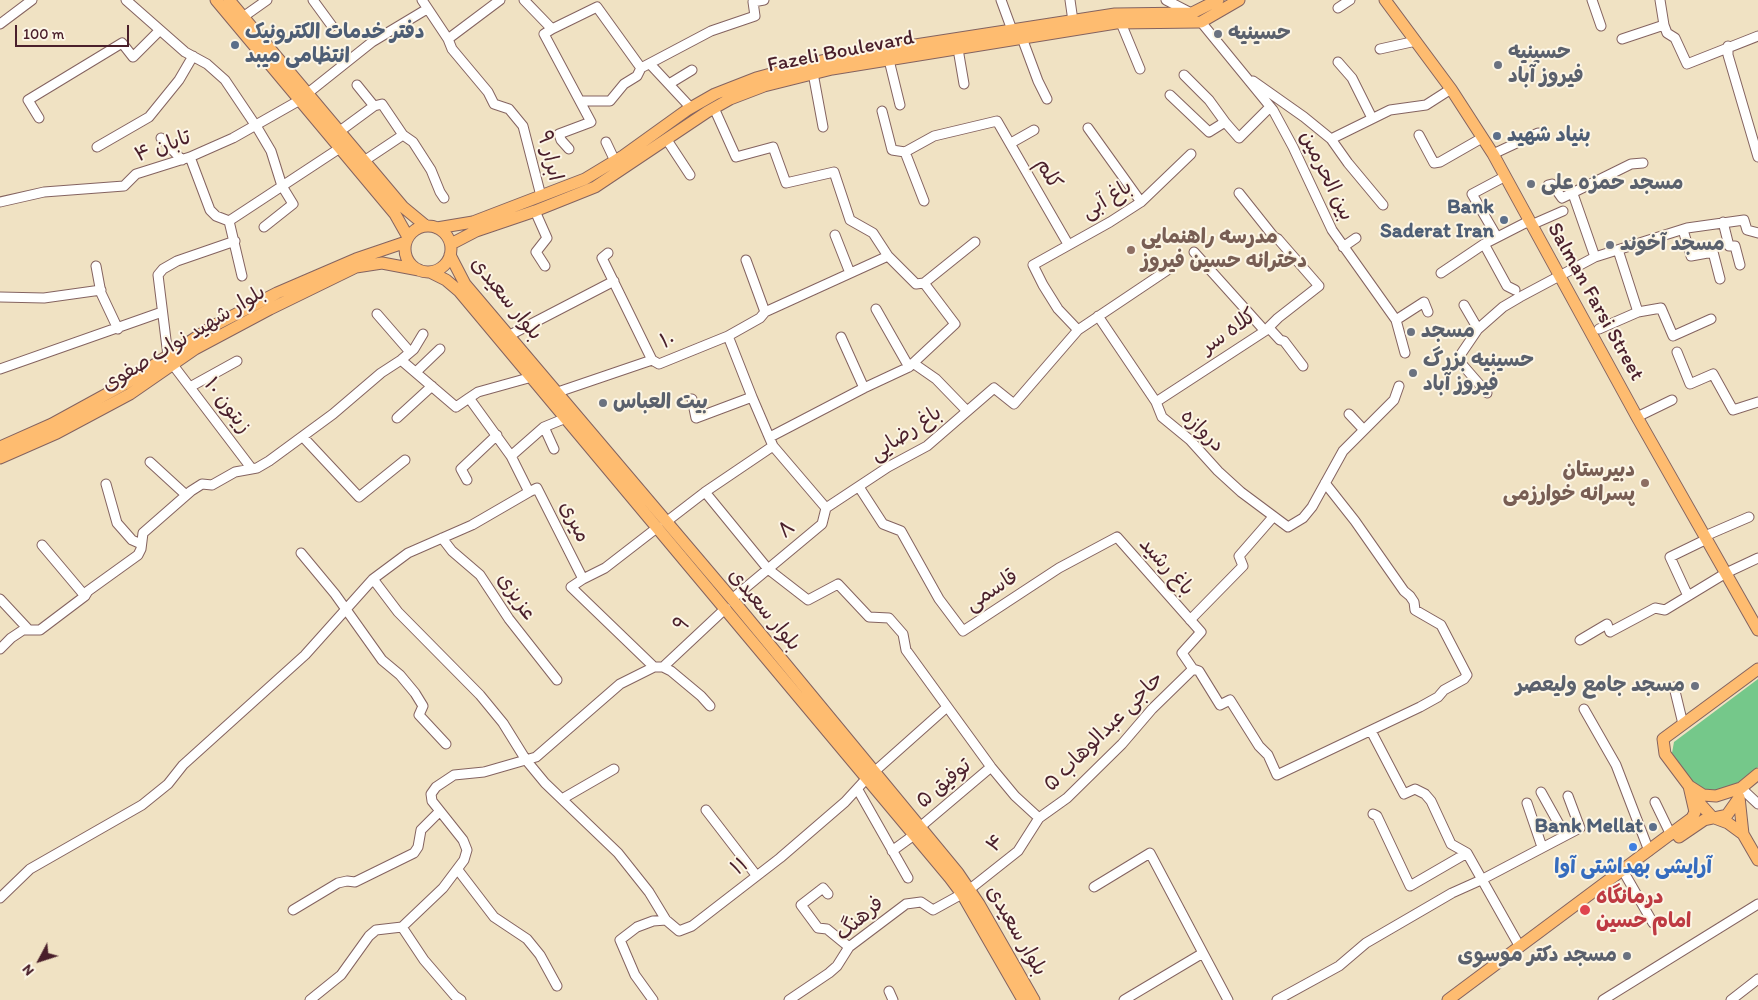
<!DOCTYPE html>
<html>
<head>
<meta charset="utf-8">
<style>
	body { margin:0 }
	#map { position:relative; width:1758px; height:1000px; overflow:hidden; background:#f0e2c3; font-family:Itim,sans-serif }
	canvas { display:block }
	.north { position:absolute; left:15px; top:935px; width:50px; height:50px; -webkit-text-stroke:4px #fcf5e5; paint-order:stroke; rotate:230deg; font-size:14px; font-weight:700; line-height:20px; text-align:center; color:#4a1f2b }
	.north::after { content:''; display:block; margin:auto; width:18px; height:22px; background:#4a1f2b; clip-path:polygon(50% 0,100% 100%,50% 72%,0 100%) }
	.scale { position:absolute; left:15px; top:25px; width:114px; height:22px; box-sizing:border-box; border:2px solid #4a1f2b; border-top:0; padding-left:6px; font-size:15px; line-height:18px; white-space:nowrap; color:#4a1f2b; -webkit-text-stroke:4px #fcf5e5; paint-order:stroke }
</style>
</head>
<body>
<div id="map">
<canvas width="1758" height="1000"></canvas>
<div class="north">N</div>
<div class="scale">100 m</div>
</div>
<script>
const context = document.querySelector('canvas').getContext('2d');
context.lineJoin = 'round';
function fillPath(path, color) {
  context.fillStyle = color;
  context.fill(path, 'evenodd');
}
function toPath(rows) {
  const path = new Path2D();
  for (const r of rows) {
    if (r.length === 3) {
      path.moveTo(r[0] + r[2], r[1]);
      path.arc(r[0], r[1], r[2], 0, 2 * Math.PI);
      continue;
    }
    path.moveTo(r[0], r[1]);
    for (let i = 2; i < r.length; i += 2) path.lineTo(r[i], r[i + 1]);
  }
  return path;
}
function strokePath(path, color, width, dash) {
  context.strokeStyle = color;
  context.lineWidth = width;
  context.lineCap = dash ? 'butt' : 'round';
  context.setLineDash(dash || []);
  context.stroke(path);
}
function label(font, color, halo, rows, align = 'center') {
  context.font = font + ' Itim,"Playpen Sans Arabic",sans-serif';
  context.lineWidth = 4;
  context.setLineDash([]);
  context.textBaseline = 'middle';
  context.strokeStyle = halo;
  context.fillStyle = color;
  for (const [text, x, y, turn = 0] of rows) {
    context.save();
    context.translate(x, y);
    context.rotate((+turn || 0) * Math.PI / 180);
    context.textAlign = isNaN(turn) ? turn : align;
    if (halo) context.strokeText(text, 0, 0);
    context.fillText(text, 0, 0);
    context.restore();
  }
}
const green = toPath([
	[1758,679,1758,767,1736,784,1714,794,1700,792,1672,753,1674,742]
]);
const minor = toPath([
	[126,0,185,52,207,64,225,80,258,129,271,151,282,186,293,204,264,227],
	[313,0,332,26],
	[422,0,448,39,452,49,488,92,494,104,509,109,523,126,541,196],
	[524,0,552,29,597,7,641,68],
	[1001,0,1012,30],
	[1070,0,1073,21],
	[1166,0,1191,13],
	[1592,0,1601,26],
	[1660,0,1664,25,1667,33,1675,38,1687,64,1758,36],
	[1338,8,1350,0],
	[243,17,267,0],
	[1201,22,1273,110,1293,147,1332,230,1396,320,1405,353],
	[1121,23,1140,69],
	[0,24,32,0],
	[552,29,544,34,591,122,559,134,561,140,569,149],
	[1022,38,1038,81,1047,99],
	[448,39,500,0],
	[1622,39,1664,25],
	[1728,46,1728,55,1758,157],
	[958,49,964,84],
	[1380,49,1416,41],
	[889,60,900,105],
	[1338,62,1352,78,1372,118],
	[650,64,691,108],
	[813,73,823,127],
	[1253,81,1304,117,1331,139,1348,163,1383,205],
	[669,84,692,70],
	[357,85,374,106,382,104,403,135,413,142,431,170,440,192,444,198],
	[308,93,372,42,427,9],
	[1170,95,1209,132,1225,122,1209,100,1184,75],
	[580,101,610,101,624,84,637,76,641,68,711,31,755,16,753,2,764,0],
	[714,108,736,157,773,147,786,183,834,172,850,220,873,233,888,256,765,312,760,318,728,336],
	[882,111,892,150,905,152,934,136,997,121,1068,244],
	[39,118,28,100,122,43,133,57,160,30],
	[1225,122,1239,138,1270,107],
	[1088,128,1141,202],
	[340,131,374,106],
	[1419,135,1434,163,1440,162,1482,138],
	[161,138,182,160],
	[1331,139,1390,110,1426,105,1451,89],
	[667,140,690,175],
	[606,142,615,161],
	[1011,143,1034,130],
	[97,147,149,117,179,80,193,56],
	[905,152,924,201],
	[1493,154,1538,133],
	[190,157,210,210,216,216,229,221],
	[364,161,403,135],
	[1548,185,1552,184,1562,198,1631,164,1643,163],
	[1573,194,1595,257],
	[0,202,44,192,124,186,136,174,190,157,233,138,300,100],
	[535,211,547,238,536,252,545,266],
	[229,221,340,148],
	[229,221,242,276],
	[1723,222,1729,246,1735,246,1740,265],
	[1531,225,1563,211],
	[1683,230,1691,256,1713,252,1720,279],
	[835,235,850,273],
	[1497,237,1472,194,1504,177],
	[1484,244,1507,286,1515,290],
	[1343,247,1356,238],
	[1618,250,1638,312],
	[1194,252,1265,331],
	[608,253,602,258,652,360],
	[746,260,765,312],
	[96,266,101,293,118,329],
	[1441,273,1484,244,1529,221],
	[924,283,975,242],
	[0,297,44,298,101,290],
	[1464,305,1478,329],
	[876,309,909,367],
	[377,314,410,352],
	[1098,316,1156,402,1162,417,1190,440,1218,471,1241,492,1288,527,1303,518,1312,507,1343,451,1394,400,1399,386],
	[1396,320,1424,302,1428,312],
	[1269,328,1280,340,1284,341,1303,366],
	[1599,329,1638,312,1661,308,1673,336,1711,319],
	[1078,330,1058,309,1043,285,1033,265,1110,222,1141,202,1191,154],
	[510,335,614,281],
	[841,337,864,388],
	[1677,352,1690,384,1713,374,1733,410,1758,402],
	[168,356,158,275,163,269,177,261,235,241],
	[401,360,456,407,469,398,511,456,529,492,537,488,583,579,571,587,654,667,663,667,671,671,701,696,710,706],
	[913,363,936,379,967,411],
	[173,365,252,469],
	[0,369,162,312],
	[416,372,440,349],
	[190,387,237,361],
	[558,392,652,360,659,364,728,336,752,397],
	[1487,393,1460,362,1461,354,1478,329,1503,307,1520,297,1595,257,1687,228,1744,220,1747,230,1758,233],
	[469,398,478,392,532,377],
	[692,399,696,418,752,397,773,446,826,508],
	[1156,402,1265,331,1278,318,1319,286,1278,239,1274,237,1239,193],
	[1349,414,1363,429],
	[1637,417,1672,400],
	[397,418,432,386],
	[544,427,554,449],
	[303,437,359,497,405,460],
	[770,437,864,388,909,367,955,324,924,283,916,284,888,256],
	[511,456,544,427,566,418],
	[150,462,186,495],
	[467,480,461,469,497,435],
	[106,484,117,523,132,540,141,544],
	[859,487,883,524,901,531,939,599,963,631,1059,568,1117,537,1201,632,1182,653,1193,669,1199,671,1220,705,1230,700,1259,746,1268,755,1277,775,1420,707,1438,697,1444,690,1464,679,1467,675,1441,625,1415,610,1414,602,1410,596,1404,591,1355,521,1325,483],
	[705,492,768,569,808,600,838,584,869,617,889,618,903,634,906,650,991,767,1015,796,1039,818],
	[666,522,705,492,773,446],
	[1705,536,1749,517],
	[442,538,452,551,480,575,509,619,557,680],
	[42,545,85,596],
	[301,553,335,594,382,660,400,675,415,693,423,706,419,715,446,744],
	[373,579,398,612,480,695,503,723,526,760,545,783,618,853,649,892,666,920],
	[583,579,605,568,658,527],
	[1688,596,1670,557,1707,539],
	[0,599,28,629],
	[732,599,822,524,826,508,888,467,927,446,994,388,1014,404,1078,330,1169,269],
	[1190,620,1243,566,1239,556,1273,517],
	[1580,640,1607,624,1610,632,1655,608,1665,610,1726,573,1758,558],
	[0,649,11,638,23,630,40,630,85,596,88,591,138,555,141,549,143,533,191,491,202,484,212,485,235,472,257,468,269,461,333,414,381,373,401,360,414,349,423,334],
	[663,667,726,608],
	[1674,687,1683,724],
	[1584,709,1616,765,1649,851],
	[1371,731,1404,794,1415,789,1425,794,1431,801,1451,844,1467,853,1520,947],
	[874,772,947,707],
	[1741,788,1758,804],
	[858,790,908,878],
	[1541,792,1565,835],
	[562,799,614,769],
	[1655,802,1671,835],
	[1527,803,1542,847],
	[706,810,756,875],
	[1373,814,1377,816,1410,886,1467,853],
	[920,827,991,767],
	[892,851,914,835],
	[458,870,494,917,527,939,540,955,557,986],
	[1626,876,1653,923],
	[1094,887,1150,853,1203,953],
	[970,889,1018,851,1039,818,1067,798,1122,744,1152,709,1193,669],
	[828,894,823,888,801,905,818,928,827,929,849,947],
	[0,898,30,869,142,805,168,784,183,765,305,655,373,579,408,553,472,525,529,492],
	[293,910,338,883,347,881,355,882,414,853,418,847,421,830,439,812],
	[402,927,424,960,455,996,461,1000],
	[889,991,893,1000],
	[310,1000,341,975,369,936,376,930,402,927,443,888,464,860,467,850,463,840,432,801,431,794,436,787,454,775,484,772,536,757,620,684,654,667],
	[653,1000,635,975,620,940,637,927,653,921,666,920,679,931,692,926,780,858,845,802,867,778],
	[789,1000,829,973,837,966,849,947,906,904,921,902,933,910,962,894],
	[1124,1000,1203,953,1228,1000],
	[1277,1000,1339,966,1366,943,1452,893,1481,880,1580,828,1568,796],
	[1603,1000,1758,904],
	[1731,1000,1758,979]
]);
const major = toPath([
	[216,0,395,214,408,237],
	[229,0,403,207,426,226],
	[1385,0,1451,89,1493,154,1637,417,1758,630],
	[428,249,23],
	[437,228,473,222,585,179,623,156,687,110,715,94,756,78,800,66,838,57,1115,14,1192,13,1218,0],
	[451,244,476,231,535,211,595,187,707,112,730,99,764,86,832,69,1116,23,1201,22,1239,0],
	[450,255,465,284,732,599,958,873,979,904,1034,1000],
	[430,272,446,280,459,291,950,878,962,894,1023,1000],
	[0,447,52,424,125,384,215,325,277,293,356,259,406,242],
	[0,458,57,433,130,394,195,349,270,309,356,267,382,263,419,270],
	[1689,786,1703,795,1716,796,1741,788,1758,774],
	[1694,797,1712,817,1728,823,1743,834],
	[1739,797,1743,834,1758,860],
	[1679,837,1704,820,1727,815,1739,798],
	[1448,1000,1692,818,1695,812,1689,786,1665,754,1663,739,1758,669]
]);
const markers = [
	[1218,34,5,"#6b7280"],
	[235,45,5,"#5c6f8a"],
	[1498,65,5,"#6b7280"],
	[1497,136,5,"#5c6f8a"],
	[1531,184,5,"#6b7280"],
	[1504,220,5,"#5c6f8a"],
	[1610,245,5,"#6b7280"],
	[1131,250,5,"#8d6e63"],
	[1411,332,5,"#6b7280"],
	[1413,373,5,"#6b7280"],
	[603,403,5,"#6b7280"],
	[1645,483,5,"#8d6e63"],
	[1695,686,5,"#6b7280"],
	[1653,827,5,"#5c6f8a"],
	[1633,847,5,"#3f7fe0"],
	[1585,910,6,"#e0444e"],
	[1627,956,5,"#6b7280"]
];
const serviceNames = [
	["دفتر خدمات الکترونیک",245,33],
	["انتظامی میبد",245,57],
	["بنیاد شهید",1507,136],
	["Bank",1494,208,"right"],
	["Saderat Iran",1494,232,"right"],
	["Bank Mellat",1643,827,"right"]
];
const worshipNames = [
	["حسینیه",1228,34],
	["حسینیه",1508,53],
	["فیروز آباد",1508,77],
	["مسجد حمزه علی",1541,184],
	["مسجد آخوند",1620,245],
	["مسجد",1421,332],
	["حسینیه بزرگ",1423,361],
	["فیروز آباد",1423,385],
	["بیت العباس",613,403],
	["مسجد جامع ولیعصر",1685,686,"right"],
	["مسجد دکتر موسوی",1617,956,"right"]
];
const streetNames = [
	["Fazeli Boulevard",841,52,-11],
	["تابان ۴",163,147,-20],
	["ابرار ۹",549,156,76],
	["کلم",1048,174,61],
	["بین الحرمین",1326,176,64],
	["باغ آبی",1107,200,-32],
	["بلوار سعیدی",506,299,51],
	["Salman Farsi Street",1595,302,61],
	["کلاه سر",1229,332,-35],
	["بلوار شهید نواب صفوی",184,339,-31],
	["۱۰",668,341,-20],
	["زیتون ۱۰",227,406,53],
	["دروازه",1202,431,44],
	["باغ رضایی",906,434,-34],
	["میری",574,522,63],
	["۸",787,530,-40],
	["باغ رشید",1166,567,48],
	["قاسمی",992,591,-33],
	["عزیزی",516,597,56],
	["بلوار سعیدی",764,610,50],
	["۹",682,625,-43],
	["حاجی عبدالوهاب ۵",1104,732,-45],
	["توفیق ۵",944,784,-40],
	["۴",996,844,-43],
	["۱۱",740,867,-37],
	["فرهنگ",860,919,-41],
	["بلوار سعیدی",1016,931,60]
];
const educationNames = [
	["مدرسه راهنمایی",1141,238],
	["دخترانه حسین فیروز",1141,262],
	["دبیرستان",1635,471,"right"],
	["پسرانه خوارزمی",1635,495,"right"]
];
const shopNames = [
	["آرایشی بهداشتی آوا",1633,868]
];
const healthNames = [
	["درمانگاه",1596,898],
	["امام حسین",1596,922]
];
fillPath(green, '#75c88a');
strokePath(minor, '#846360', 11);
strokePath(major, '#846360', 13);
strokePath(minor, '#fff', 9);
strokePath(major, '#febc70', 11);
for (const [x, y, r, color] of markers) {
  const dot = new Path2D();
  dot.arc(x, y, r, 0, 2 * Math.PI);
  context.fillStyle = color;
  context.fill(dot);
  strokePath(dot, '#fcf5e5', 2);
}
label('bold 21px', '#4e5e75', '#fcf5e5', serviceNames, 'left');
label('bold 21px', '#5b616d', '#fcf5e5', worshipNames, 'left');
label('21px', '#4a1f2b', '#fcf5e5', streetNames);
label('bold 21px', '#785e54', '#fcf5e5', educationNames, 'left');
label('bold 21px', '#366cbe', '#fcf5e5', shopNames);
label('bold 21px', '#be3a42', '#fcf5e5', healthNames, 'left');
</script>
</body>
</html>
